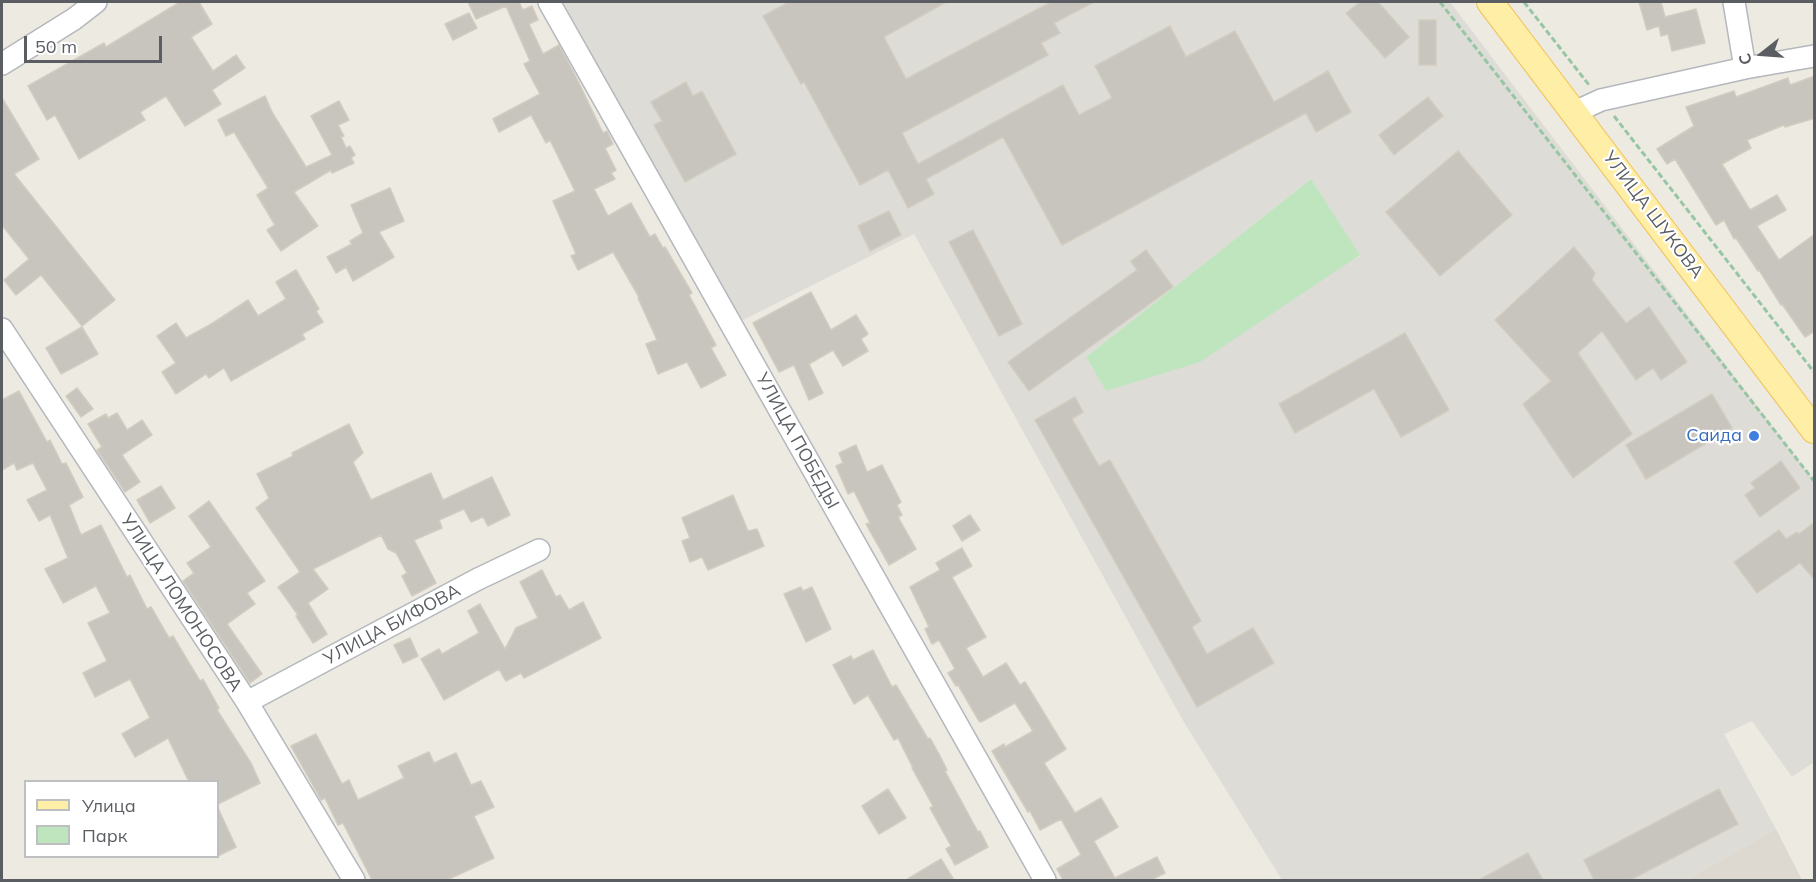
<!DOCTYPE html>
<html>
<head>
<meta charset="utf-8">
<style>
	body { margin:0 }
	#map { position:relative; width:1816px; height:882px; overflow:hidden; background:#edeae2; font-family:Mulish,sans-serif }
	canvas { display:block }
	.frame { position:absolute; inset:0; border:3px solid #5a5e63; pointer-events:none }
	.legend { position:absolute; left:24px; top:780px; width:195px; height:78px; box-sizing:border-box; background:#fff; border:2px solid #bdbfc1; margin:0; padding:8px 10px; list-style:none; font-size:18px; color:#5a5e63 }
	.legend li { display:flex; align-items:center; gap:12px; height:30px }
	.legend b { width:30px; border:2px solid #bdbfc1 }
	.north { position:absolute; left:1732px; top:24px; width:60px; height:60px; -webkit-text-stroke:4px #fff; paint-order:stroke; rotate:253deg; font-size:16px; font-weight:700; line-height:24px; text-align:center; color:#5a5e63 }
	.north::after { content:''; display:block; margin:auto; width:21px; height:27px; background:#5a5e63; clip-path:polygon(50% 0,100% 100%,50% 72%,0 100%) }
	.scale { position:absolute; left:24px; top:36px; width:138px; height:27px; box-sizing:border-box; border:3px solid #5a5e63; border-top:0; padding-left:8px; font-size:18px; line-height:21px; white-space:nowrap; color:#5a5e63; -webkit-text-stroke:4px #fff; paint-order:stroke }
</style>
</head>
<body>
<div id="map">
<canvas width="1816" height="882"></canvas>
<div class="frame"></div>
<ul class="legend">
<li><b style="height:8px;background:#ffeea5"></b>Улица</li>
<li><b style="height:16px;background:#bfe5be"></b>Парк</li>
</ul>
<div class="north">С</div>
<div class="scale">50 m</div>
</div>
<script>
const context = document.querySelector('canvas').getContext('2d');
context.lineJoin = 'round';
function fillPath(path, color) {
  context.fillStyle = color;
  context.fill(path, 'evenodd');
}
function toPath(rows) {
  const path = new Path2D();
  for (const r of rows) {
    path.moveTo(r[0], r[1]);
    for (let i = 2; i < r.length; i += 2) path.lineTo(r[i], r[i + 1]);
  }
  return path;
}
function strokePath(path, color, width, dash) {
  context.strokeStyle = color;
  context.lineWidth = width;
  context.lineCap = dash ? 'butt' : 'round';
  context.setLineDash(dash || []);
  context.stroke(path);
}
function label(font, color, halo, rows, align = 'center') {
  context.font = font + ' Mulish,sans-serif';
  context.lineWidth = 4.5;
  context.setLineDash([]);
  context.textBaseline = 'middle';
  context.strokeStyle = halo;
  context.fillStyle = color;
  for (const [text, x, y, turn = 0] of rows) {
    context.save();
    context.translate(x, y);
    context.rotate((+turn || 0) * Math.PI / 180);
    context.textAlign = isNaN(turn) ? turn : align;
    if (halo) context.strokeText(text, 0, 0);
    context.fillText(text, 0, 0);
    context.restore();
  }
}
const industrial = toPath([
	[563,2,1450,2,1814,481,1814,762,1792,777,1752,721,1724,734,1776,829,1686,880,1282,880,1182,719,914,234,739,322],
	[1311,179,1360,256,1106,391,1086,357]
]);
const education = toPath([
	[1776,829,1802,880,1686,880]
]);
const green = toPath([
	[1311,179,1360,255,1200,362,1106,391,1086,357]
]);
const building = toPath([
	[180,2,199,2,212,24,191,37,213,71,236,55,245,68,212,90,221,104,185,126,166,96,140,112,145,120,79,159,55,115,47,120,28,86,104,43,106,47,180,2],
	[468,2,519,2,523,10,532,6,538,20,529,24,543,54,559,45,576,77,603,133,607,131,613,144,605,148,616,170,611,173,615,179,594,189,608,216,631,203,650,237,655,234,663,248,665,247,692,293,689,295,716,345,711,348,726,375,701,388,687,362,658,374,646,344,657,340,638,298,639,297,613,252,578,270,571,256,576,254,553,201,575,191,550,140,546,143,531,115,499,132,493,119,540,94,524,64,530,61,506,6,476,19,468,2],
	[789,2,946,2,884,37,906,79,1051,2,1094,2,1054,23,1060,33,1041,43,1048,55,902,133,918,164,1063,85,1079,115,1112,98,1095,66,1170,26,1186,57,1235,31,1274,102,1328,71,1351,112,1316,132,1306,113,1062,245,1003,137,926,179,934,194,908,208,888,170,860,185,804,82,801,84,763,16,789,2],
	[1360,2,1378,2,1409,37,1385,58,1346,13,1360,2],
	[1639,2,1661,2,1665,17,1696,9,1705,43,1672,51,1668,34,1661,36,1659,26,1647,30,1639,2],
	[469,13,477,28,453,40,445,24,469,13],
	[1419,20,1436,20,1436,65,1419,65,1419,20],
	[1815,76,1815,118,1785,127,1784,125,1747,140,1751,148,1722,164,1750,210,1777,195,1786,210,1757,226,1779,260,1815,234,1815,331,1805,337,1782,304,1781,305,1759,270,1758,271,1736,238,1734,239,1724,220,1716,225,1675,159,1667,164,1657,149,1694,126,1686,107,1734,91,1736,97,1788,78,1790,85,1815,76],
	[686,82,693,96,702,91,736,154,685,182,654,125,662,121,651,102,686,82],
	[265,96,272,112,306,167,332,155,311,116,339,101,349,120,338,125,344,136,341,137,346,148,350,146,355,155,351,158,354,163,332,173,331,170,294,192,318,226,281,251,267,230,275,225,257,195,268,188,234,132,226,136,218,120,265,96],
	[1428,97,1443,116,1394,155,1379,135,1428,97],
	[2,98,39,159,14,174,115,300,82,326,41,275,16,295,4,280,29,259,2,225,2,98],
	[1458,151,1512,215,1440,276,1386,212,1458,151],
	[390,188,404,221,379,232,394,257,353,281,346,267,336,273,327,257,352,244,350,241,363,233,351,205,390,188],
	[889,211,901,235,870,251,858,226,889,211],
	[973,230,1022,324,999,336,949,242,973,230],
	[1574,247,1595,273,1592,280,1626,323,1649,307,1687,362,1661,380,1653,368,1636,380,1602,331,1578,353,1632,434,1573,478,1523,404,1551,381,1495,320,1574,247],
	[1146,250,1173,287,1029,391,1008,362,1137,270,1131,261,1146,250],
	[296,270,319,309,316,311,323,322,302,334,305,339,231,381,224,368,209,378,206,374,176,394,162,372,176,363,157,336,176,323,186,338,213,323,248,300,258,316,286,299,276,282,296,270],
	[811,292,831,330,856,315,868,334,861,339,868,351,843,366,833,350,809,364,823,393,809,400,794,365,779,372,753,323,811,292],
	[82,327,98,354,61,374,46,348,82,327],
	[1405,333,1449,410,1401,437,1374,389,1295,433,1279,404,1405,333],
	[77,388,93,409,81,417,66,396,77,388],
	[19,391,47,442,50,440,62,464,66,463,83,497,69,505,81,535,101,525,127,577,130,575,147,609,151,607,169,638,173,636,200,681,203,679,219,708,217,710,251,763,260,783,218,804,218,782,189,782,168,738,135,757,122,734,150,718,130,679,95,697,83,673,107,661,88,623,110,613,96,586,63,603,45,569,68,558,50,515,39,521,27,500,47,490,33,463,17,470,14,463,2,470,2,400,19,391],
	[1712,394,1732,428,1646,479,1626,445,1712,394],
	[1075,397,1083,412,1072,419,1099,466,1110,460,1201,621,1192,627,1207,654,1253,628,1274,663,1197,707,1035,420,1075,397],
	[117,413,127,430,142,420,152,435,122,455,140,482,125,492,97,450,102,447,88,424,106,414,108,418,117,413],
	[349,424,363,453,353,462,371,500,431,473,443,500,492,477,510,515,488,526,483,517,471,522,464,509,439,520,442,528,414,540,436,583,412,596,402,576,407,573,396,553,388,549,381,535,313,569,328,589,308,603,327,634,313,643,296,616,298,615,278,587,300,572,256,508,269,498,257,474,293,456,292,453,349,424],
	[856,445,867,472,882,465,901,502,897,505,902,515,898,517,916,549,889,565,866,524,870,523,854,491,848,494,836,466,843,463,839,453,856,445],
	[1781,461,1800,488,1760,517,1745,495,1755,488,1751,483,1781,461],
	[161,486,175,508,150,523,137,500,161,486],
	[733,495,748,531,757,529,764,546,708,570,702,557,690,562,682,541,690,538,682,518,733,495],
	[209,501,265,581,247,593,255,604,227,624,262,674,250,683,183,581,194,573,187,563,211,547,189,516,209,501],
	[970,515,980,530,962,541,953,526,970,515],
	[1815,522,1815,580,1800,563,1757,593,1734,562,1779,530,1786,539,1797,532,1799,534,1815,522],
	[962,548,972,566,952,577,986,637,966,648,983,677,1006,663,1020,685,1025,682,1066,749,1044,763,1075,813,1101,798,1118,827,1094,841,1115,878,1157,857,1165,873,1151,880,1063,880,1057,869,1081,855,1061,819,1040,830,1030,811,1028,812,992,751,1004,744,1005,747,1033,731,1015,703,981,722,979,721,958,685,956,686,948,673,955,669,939,640,932,644,925,629,929,627,910,587,940,570,936,563,962,548],
	[542,570,556,597,560,595,569,610,583,602,601,638,524,678,521,673,506,681,499,669,444,700,421,659,439,649,442,654,479,633,468,611,480,604,505,649,516,628,538,618,520,582,542,570],
	[801,587,803,591,812,587,831,629,806,642,784,594,801,587],
	[410,638,418,656,403,663,394,645,410,638],
	[873,650,892,687,896,685,928,739,930,738,939,754,947,770,945,771,978,832,980,831,988,847,955,865,946,849,951,846,930,808,933,806,912,768,913,768,898,738,894,740,868,695,854,704,833,665,851,656,853,660,873,650],
	[316,734,342,784,349,780,358,800,404,778,398,766,429,752,434,763,456,753,471,785,481,781,494,807,474,816,494,858,447,880,372,880,343,823,338,825,325,798,321,800,291,746,316,734],
	[888,789,906,818,879,834,862,806,888,789],
	[1719,789,1738,824,1630,880,1594,880,1584,860,1719,789],
	[218,808,236,847,218,856,218,808],
	[1528,853,1543,880,1479,880,1528,853],
	[941,859,954,880,906,880,941,859]
]);
const path = toPath([
	[1440,2,1814,481],
	[1524,2,1589,85],
	[1614,116,1814,372]
]);
const minor = toPath([
	[549,2,1045,880],
	[1734,2,1745,68],
	[2,64,74,19,96,2],
	[1575,112,1601,100,1745,68,1814,56],
	[2,329,247,702,354,880],
	[247,702,478,579,539,550]
]);
const major = toPath([
	[1490,2,1814,430]
]);
const markers = [
	[1754,436,6,"#3f7fe0"]
];
const streetNames = [
	["УЛИЦА ШУКОВА",1653,215,53],
	["УЛИЦА ПОБЕДЫ",797,441,61],
	["УЛИЦА ЛОМОНОСОВА",181,603,57],
	["УЛИЦА БИФОВА",392,625,-28]
];
const shopNames = [
	["Саида",1742,436]
];
fillPath(industrial, '#dedcd6');
fillPath(education, '#ddd9d0');
fillPath(green, '#bfe5be');
fillPath(building, '#c8c5bf');
strokePath(building, '#d2ccc0', 1.5);
strokePath(minor, '#b4b8bc', 24);
strokePath(major, '#f1c257', 28);
strokePath(path, '#97c6a4', 3, [6, 3]);
strokePath(minor, '#fff', 21);
strokePath(major, '#ffeea5', 26);
for (const [x, y, r, color] of markers) {
  const dot = new Path2D();
  dot.arc(x, y, r, 0, 2 * Math.PI);
  context.fillStyle = color;
  context.fill(dot);
  strokePath(dot, '#fff', 2);
}
label('18px', '#5a5e63', '#fff', streetNames);
label('18px', '#366cbe', '#fff', shopNames, 'right');
</script>
</body>
</html>
